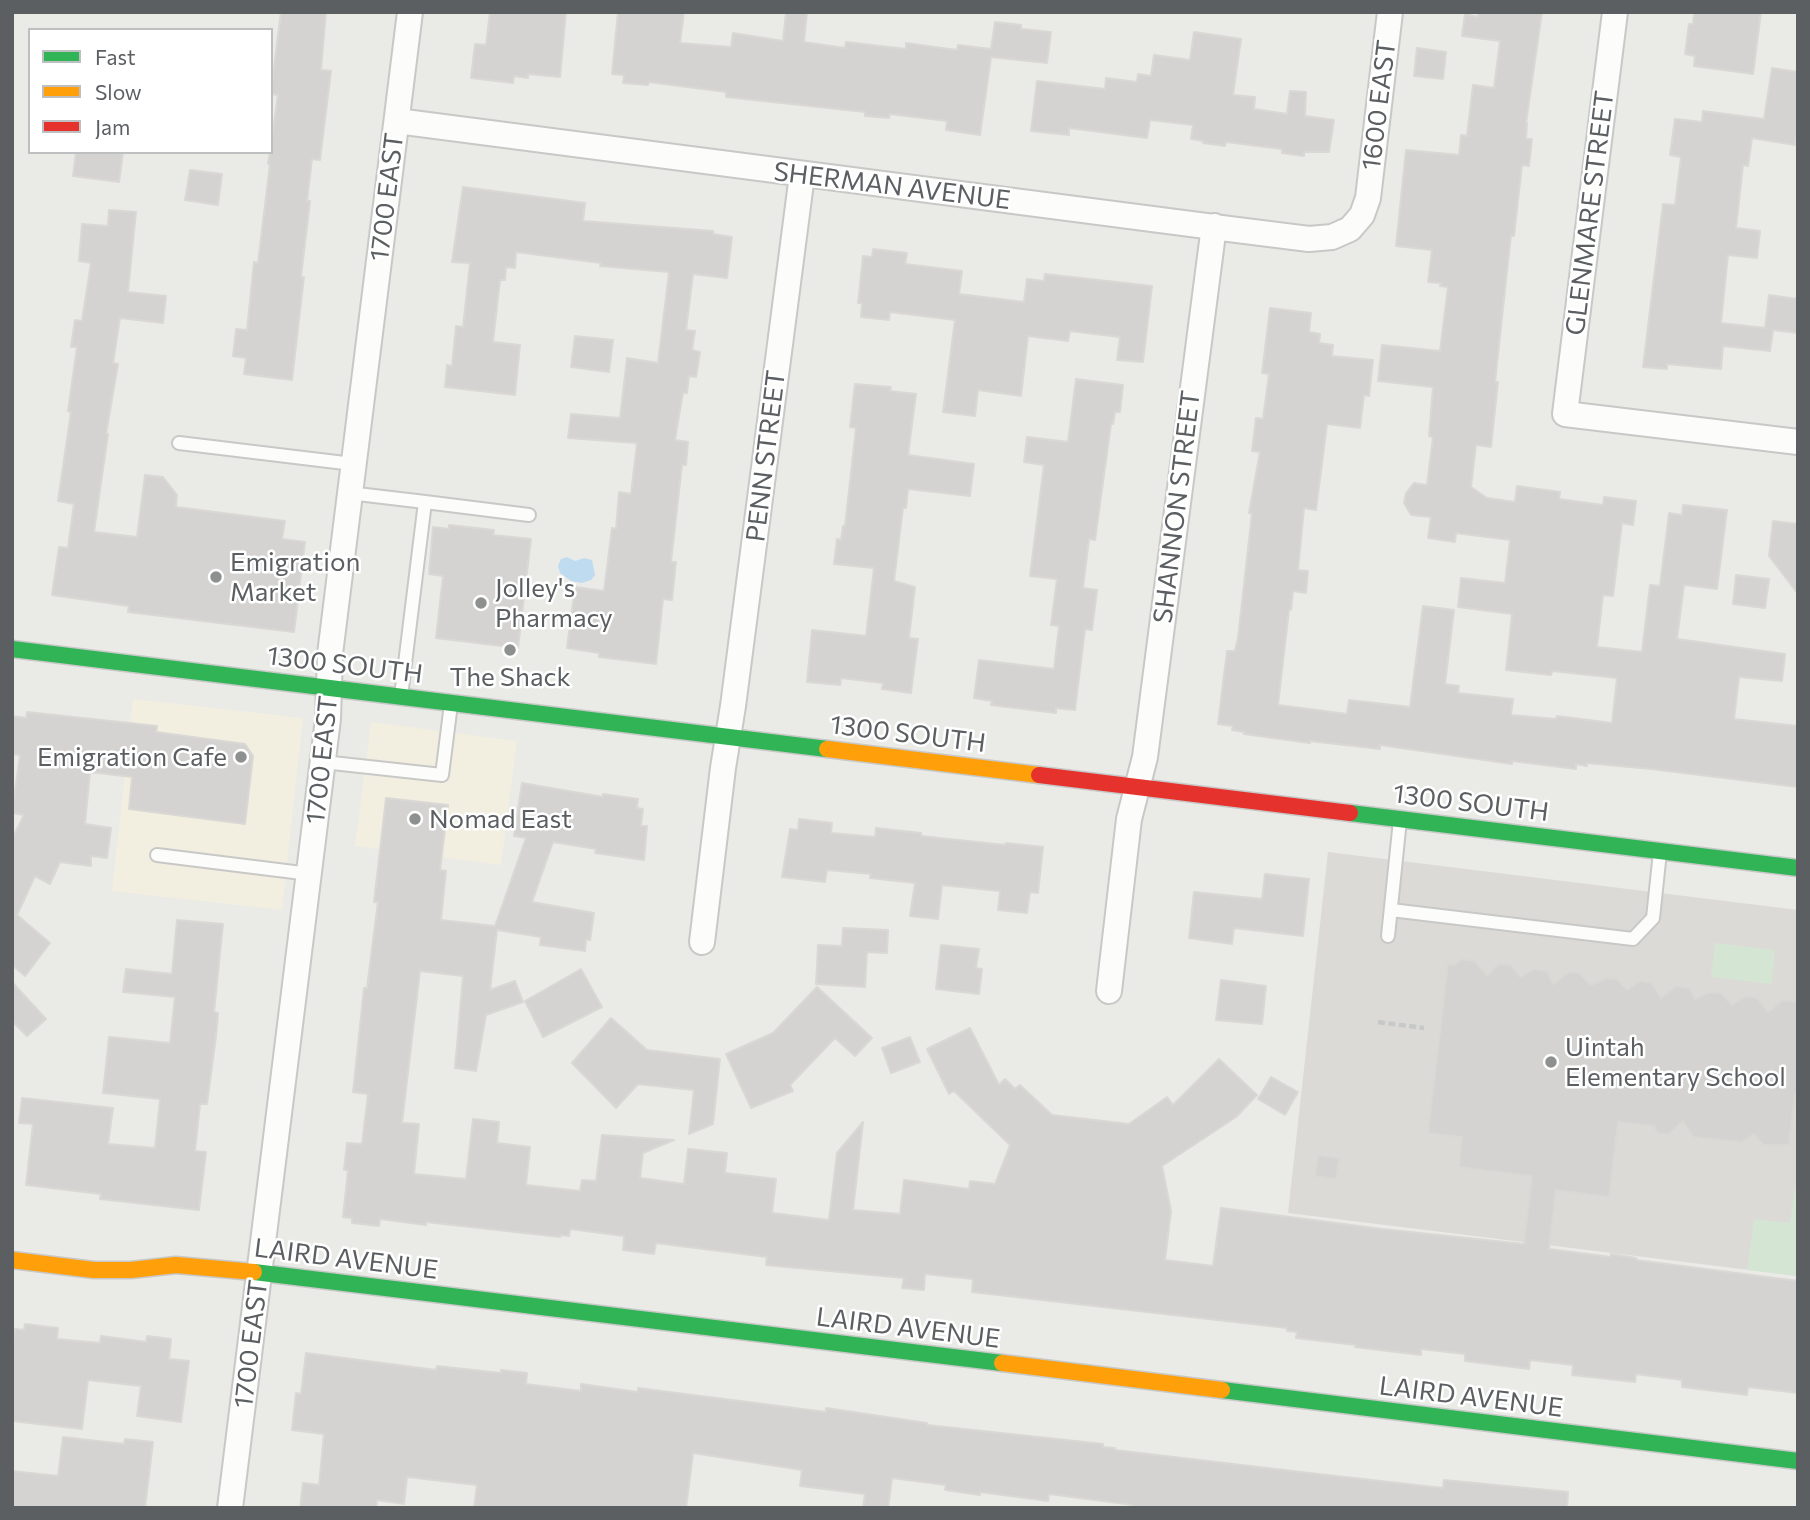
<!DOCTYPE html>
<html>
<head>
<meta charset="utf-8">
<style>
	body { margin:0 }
	#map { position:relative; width:1810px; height:1520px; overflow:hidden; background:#eaeae6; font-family:Commissioner,sans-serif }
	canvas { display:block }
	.frame { position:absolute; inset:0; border:14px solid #5c5f62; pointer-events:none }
	.legend { position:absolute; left:28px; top:28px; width:245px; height:126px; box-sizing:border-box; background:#fff; border:2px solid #bebfc0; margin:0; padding:9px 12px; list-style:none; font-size:21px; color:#5c5f62 }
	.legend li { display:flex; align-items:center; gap:14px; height:35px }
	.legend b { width:35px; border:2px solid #bebfc0 }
</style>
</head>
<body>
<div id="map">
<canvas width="1810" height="1520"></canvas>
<div class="frame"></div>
<ul class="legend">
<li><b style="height:9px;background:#30b455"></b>Fast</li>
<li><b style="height:9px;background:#ff9f0a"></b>Slow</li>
<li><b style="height:9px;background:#e5322d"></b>Jam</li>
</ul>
</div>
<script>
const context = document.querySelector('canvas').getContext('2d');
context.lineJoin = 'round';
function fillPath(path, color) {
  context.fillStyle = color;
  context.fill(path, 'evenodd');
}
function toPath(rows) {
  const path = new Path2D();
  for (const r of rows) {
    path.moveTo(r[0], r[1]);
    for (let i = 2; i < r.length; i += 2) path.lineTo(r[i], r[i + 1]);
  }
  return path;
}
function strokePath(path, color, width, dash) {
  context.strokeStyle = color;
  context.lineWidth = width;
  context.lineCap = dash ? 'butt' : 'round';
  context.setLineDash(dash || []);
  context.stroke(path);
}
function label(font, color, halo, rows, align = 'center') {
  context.font = font + ' Commissioner,sans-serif';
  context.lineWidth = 5;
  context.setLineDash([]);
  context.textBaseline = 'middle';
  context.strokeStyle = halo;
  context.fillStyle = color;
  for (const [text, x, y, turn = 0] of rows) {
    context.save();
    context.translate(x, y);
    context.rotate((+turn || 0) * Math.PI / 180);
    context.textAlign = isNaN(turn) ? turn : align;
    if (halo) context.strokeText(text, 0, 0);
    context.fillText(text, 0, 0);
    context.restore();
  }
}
const commercial = toPath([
	[133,699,303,718,282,910,112,891],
	[371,722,517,741,501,865,355,846]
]);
const education = toPath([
	[1328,852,1798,910,1798,1276,1288,1213]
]);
const green = toPath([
	[1715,943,1775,950,1772,984,1711,977],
	[1795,1186,1798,1187,1798,1276,1747,1270,1754,1219,1790,1223]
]);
const water = toPath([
	[567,557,575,561,584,558,592,560,595,575,591,580,582,583,571,581,560,573,558,566,561,559]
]);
const building = toPath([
	[281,12,326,12,321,70,331,71,320,160,312,159,307,201,310,201,301,277,304,277,292,380,244,374,246,358,233,356,236,329,247,330,254,262,258,263,270,164,268,164,278,95,271,94,271,91,281,12],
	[490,12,566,12,560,77,528,74,528,78,514,76,513,83,471,78,475,44,486,45,490,12],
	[618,12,684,12,680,43,731,47,733,33,783,41,786,12,807,12,804,42,845,48,846,42,906,49,906,43,957,50,958,45,991,49,995,22,1021,25,1021,29,1051,32,1047,63,991,57,980,135,946,130,947,121,890,114,889,118,865,116,865,112,726,97,726,92,649,82,648,85,623,83,624,75,612,74,618,12],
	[1479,12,1542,12,1526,123,1527,123,1526,139,1532,139,1529,166,1522,165,1514,236,1511,235,1495,382,1498,382,1491,447,1476,445,1471,487,1487,498,1515,502,1517,486,1560,492,1559,499,1603,505,1604,497,1636,501,1633,525,1622,523,1613,596,1603,595,1597,647,1642,652,1650,585,1660,586,1669,513,1682,515,1683,505,1727,510,1717,589,1684,585,1677,639,1785,654,1782,681,1739,677,1734,719,1798,726,1798,787,1651,769,1587,763,1587,766,1576,764,1576,769,1512,761,1512,764,1380,745,1380,749,1310,741,1310,743,1244,734,1244,732,1232,730,1233,726,1218,724,1227,651,1235,651,1238,638,1252,513,1249,513,1260,452,1252,451,1256,418,1263,419,1269,374,1262,373,1270,308,1311,313,1309,332,1320,334,1319,343,1333,345,1332,356,1373,360,1369,396,1364,395,1360,428,1327,424,1316,510,1304,508,1298,570,1308,571,1306,593,1293,591,1291,610,1289,610,1278,705,1347,714,1349,700,1410,707,1423,606,1454,610,1445,684,1459,686,1458,693,1513,699,1511,715,1556,719,1557,716,1612,723,1617,678,1552,671,1551,675,1506,670,1512,614,1458,607,1461,578,1505,583,1510,540,1456,533,1455,542,1428,538,1431,517,1411,515,1404,503,1406,493,1414,483,1427,485,1433,437,1429,436,1433,387,1378,381,1382,345,1440,351,1448,287,1440,286,1441,283,1428,282,1432,250,1396,246,1406,150,1459,155,1461,135,1467,136,1473,85,1494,88,1500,41,1462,36,1465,14,1478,17,1479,12],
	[1694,12,1761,12,1753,74,1694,66,1695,56,1685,54,1689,24,1693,24,1694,12],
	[1194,32,1241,39,1233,95,1255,97,1254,109,1287,114,1290,91,1306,92,1305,116,1334,120,1329,152,1304,152,1304,156,1282,153,1282,149,1226,142,1225,146,1203,143,1204,141,1191,139,1193,125,1150,120,1147,138,1069,128,1069,135,1031,131,1037,81,1105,89,1106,78,1137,82,1138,74,1151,76,1154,55,1190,60,1194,32],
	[1417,48,1446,52,1443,79,1414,76,1417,48],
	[1772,68,1798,72,1798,125,1795,145,1752,138,1748,166,1743,165,1736,228,1760,231,1757,258,1728,255,1721,323,1765,328,1769,295,1798,299,1798,333,1773,330,1770,351,1723,346,1721,369,1667,364,1667,369,1643,367,1663,204,1675,205,1681,157,1670,155,1675,119,1702,122,1703,111,1764,119,1772,68],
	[76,152,123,152,119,182,73,176,76,152],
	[190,170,222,174,218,205,185,200,190,170],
	[463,187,585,203,583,221,713,231,713,234,732,237,727,278,693,274,686,330,695,331,692,350,700,352,696,377,689,376,687,393,683,392,675,440,688,442,686,465,682,465,671,562,676,562,672,600,663,599,656,664,599,657,599,653,567,648,575,587,604,591,612,528,616,529,619,492,631,494,637,443,568,438,571,414,620,418,627,358,658,363,669,272,600,266,601,263,516,252,515,268,506,267,505,280,500,280,493,342,520,345,515,395,445,387,447,365,452,366,456,326,463,327,470,263,452,262,463,187],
	[109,210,136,212,128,292,166,296,163,323,120,318,113,363,118,364,106,434,108,434,94,532,137,537,145,475,163,477,177,495,176,507,285,521,282,539,305,542,294,632,128,612,129,606,52,595,59,547,68,548,74,504,58,501,71,412,68,411,77,347,71,347,75,320,82,321,91,263,79,261,82,224,108,226,109,210],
	[873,249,907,253,905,264,962,271,959,294,1024,302,1027,279,1044,281,1045,274,1152,286,1143,362,1117,360,1120,337,1070,331,1068,341,1028,336,1021,396,978,390,975,416,943,412,955,320,890,312,889,320,861,317,862,303,858,303,863,256,872,257,873,249],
	[575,336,613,340,609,372,571,367,575,336],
	[1076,379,1123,385,1120,412,1115,412,1113,424,1111,424,1095,540,1089,539,1083,588,1097,590,1092,630,1085,629,1075,710,1056,708,1056,713,991,705,992,701,974,698,979,660,1054,669,1059,626,1051,625,1057,579,1030,576,1044,465,1024,462,1027,437,1068,442,1076,379],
	[855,384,891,387,890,391,916,394,908,455,974,464,970,496,908,489,906,508,903,508,894,581,915,587,909,638,918,639,911,693,882,689,883,683,841,678,840,685,807,682,812,630,866,636,874,568,834,564,837,539,841,540,843,526,845,526,856,428,850,427,855,384],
	[1773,521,1798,524,1798,594,1769,556,1773,521],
	[449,525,494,530,493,535,531,539,518,648,436,638,443,576,429,574,433,527,449,529,449,525],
	[1736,575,1769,579,1765,608,1733,604,1736,575],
	[27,712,157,726,156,732,245,744,253,756,245,824,129,809,132,777,90,772,85,824,111,828,107,858,91,856,91,866,60,862,50,884,35,876,17,915,50,943,25,976,12,965,12,839,24,815,12,813,20,755,12,754,12,716,26,718,27,712],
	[522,783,603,797,603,794,638,799,637,808,643,809,641,826,647,826,644,860,595,853,596,849,553,842,532,902,594,913,590,940,586,939,585,951,540,945,541,937,497,930,490,990,515,981,523,1002,486,1015,476,1071,455,1068,463,976,420,971,402,1123,419,1124,414,1174,466,1179,473,1119,499,1122,497,1143,530,1147,526,1185,580,1191,582,1180,596,1181,602,1135,674,1140,643,1153,640,1178,684,1184,688,1149,727,1153,725,1173,776,1179,772,1213,829,1220,837,1153,863,1122,853,1210,900,1214,904,1180,969,1189,970,1181,995,1184,1010,1145,954,1091,949,1094,927,1049,970,1028,999,1085,1005,1079,1015,1089,1020,1085,1052,1115,1129,1124,1167,1097,1173,1105,1219,1059,1257,1095,1236,1117,1162,1166,1171,1211,1165,1260,1213,1266,1221,1208,1382,1229,1524,1244,1532,1176,1459,1167,1462,1137,1428,1133,1448,964,1455,965,1461,959,1475,961,1487,976,1498,964,1511,965,1520,977,1534,969,1547,971,1553,984,1569,972,1579,973,1591,985,1606,978,1617,979,1627,990,1640,981,1652,983,1661,998,1676,986,1690,988,1695,999,1710,992,1721,993,1732,1005,1746,996,1757,998,1768,1012,1782,1000,1798,1002,1798,1094,1795,1094,1789,1145,1763,1145,1754,1134,1741,1142,1693,1137,1683,1121,1669,1134,1657,1133,1654,1126,1618,1122,1609,1197,1556,1190,1549,1249,1611,1257,1611,1254,1636,1258,1636,1260,1798,1281,1798,1393,1748,1387,1747,1395,1682,1387,1682,1380,1636,1374,1635,1382,1572,1375,1573,1365,1530,1360,1529,1369,1465,1361,1465,1354,1421,1349,1421,1355,1355,1347,1356,1345,1296,1338,1297,1332,1287,1331,1287,1328,972,1292,973,1279,925,1274,924,1290,902,1288,904,1278,766,1265,767,1257,656,1243,654,1254,623,1250,624,1236,570,1229,569,1236,560,1235,560,1237,426,1222,426,1225,380,1219,379,1226,352,1223,352,1218,343,1217,348,1170,344,1170,347,1143,362,1144,368,1094,353,1092,364,988,367,988,378,902,374,902,386,798,448,805,440,870,446,871,441,920,495,926,526,838,514,836,522,783],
	[799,819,832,823,831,833,875,837,876,828,921,833,921,836,1005,845,1006,843,1043,847,1038,893,1030,892,1027,913,998,910,1000,891,942,885,938,919,910,916,915,883,870,878,871,874,827,870,825,882,782,877,790,829,798,830,799,819],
	[1265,874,1309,879,1303,936,1234,928,1232,944,1189,938,1194,892,1262,899,1265,874],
	[177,920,223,924,214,1012,218,1013,216,1036,207,1104,200,1104,195,1151,206,1152,199,1210,100,1199,101,1194,26,1185,33,1124,19,1123,22,1098,113,1108,108,1144,155,1148,160,1099,103,1093,109,1037,170,1043,175,997,123,992,126,969,172,974,177,920],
	[843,928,888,930,887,953,867,952,865,987,816,984,818,945,842,946,843,928],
	[941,945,979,949,976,968,982,969,979,994,936,989,941,945],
	[581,969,602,1007,543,1037,525,1001,581,969],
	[1221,980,1266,986,1262,1024,1216,1020,1221,980],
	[12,982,46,1019,27,1036,12,1021,12,982],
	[817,987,872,1038,855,1056,835,1038,790,1085,793,1091,751,1108,726,1054,773,1033,817,987],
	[611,1018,647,1050,720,1059,713,1124,689,1134,694,1090,638,1084,616,1108,572,1063,611,1018],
	[910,1037,920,1062,891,1073,882,1048,910,1037],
	[1271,1077,1298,1092,1285,1115,1258,1099,1271,1077],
	[1318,1155,1339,1158,1336,1179,1315,1176,1318,1155],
	[25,1324,58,1328,57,1339,100,1343,101,1336,146,1342,147,1336,171,1339,169,1359,189,1361,181,1422,137,1416,141,1386,88,1380,82,1429,12,1421,12,1352,15,1329,24,1330,25,1324],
	[306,1353,436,1370,437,1366,501,1373,501,1370,527,1373,526,1384,581,1391,581,1384,638,1392,638,1388,826,1412,826,1408,927,1423,927,1425,1103,1444,1103,1447,1115,1448,1115,1450,1318,1474,1443,1488,1444,1480,1568,1492,1567,1508,1133,1508,1133,1505,1049,1494,1048,1501,980,1492,980,1495,945,1490,946,1485,892,1478,888,1508,863,1508,865,1494,800,1486,802,1470,693,1453,686,1508,474,1508,477,1485,407,1477,404,1504,377,1500,376,1508,300,1508,303,1483,319,1485,324,1434,292,1430,296,1393,301,1394,306,1353],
	[63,1437,124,1444,125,1439,153,1442,145,1508,12,1508,12,1471,58,1476,63,1437]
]);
const path = toPath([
	[1378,1022,1424,1028]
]);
const lane = toPath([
	[179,443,353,464],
	[349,493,425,502,401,696],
	[425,502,529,515],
	[323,762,442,775,451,704],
	[157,855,310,874],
	[1391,910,1633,939,1653,918,1660,852],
	[1388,936,1400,820]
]);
const street = toPath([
	[1615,12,1565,414,1798,442],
	[397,121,1237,230,1309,239,1332,237,1350,229,1362,215,1368,198,1390,12],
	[702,942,723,768,733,706,802,175],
	[1109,991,1129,819,1145,757,1214,226],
	[230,1508,328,719,330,654,410,12]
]);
const fast = toPath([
	[12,649,827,749],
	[1350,813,1798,868],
	[254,1272,1002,1363],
	[1222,1390,1798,1461]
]);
const slow = toPath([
	[827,749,1039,775],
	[12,1260,94,1270,131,1270,176,1265,254,1272],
	[1002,1363,1222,1390]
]);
const jam = toPath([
	[1039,775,1350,813]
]);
const markers = [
	[216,577,7,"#8e9090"],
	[481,603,7,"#8e9090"],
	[510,650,7,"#8e9090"],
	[241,757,7,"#8e9090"],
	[415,819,7,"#8e9090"],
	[1551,1062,7,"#8e9090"]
];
const streetNames = [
	["1600 EAST",1379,105,-83],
	["SHERMAN AVENUE",892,186,7],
	["1700 EAST",387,197,-83],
	["GLENMARE STREET",1590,213,-83],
	["PENN STREET",766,456,-83],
	["SHANNON STREET",1177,507,-83],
	["1300 SOUTH",345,665,7],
	["1300 SOUTH",908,734,7],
	["1700 EAST",322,760,-84],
	["1300 SOUTH",1471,803,7],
	["LAIRD AVENUE",346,1259,7],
	["LAIRD AVENUE",908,1328,7],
	["1700 EAST",251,1344,-83],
	["LAIRD AVENUE",1471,1397,7]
];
const poiNames = [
	["Emigration",230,562],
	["Market",230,592],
	["Jolley's",495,588],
	["Pharmacy",495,618],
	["The Shack",510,677,"center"],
	["Emigration Cafe",227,757,"right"],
	["Nomad East",429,819],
	["Uintah",1565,1047],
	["Elementary School",1565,1077]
];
fillPath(commercial, '#f2efe0');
fillPath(education, '#dcdad6');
fillPath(green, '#d5e5d3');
fillPath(water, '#bfdbf0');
fillPath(building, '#d4d3d1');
strokePath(building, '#dad8d5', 2);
strokePath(lane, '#c8c8c7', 16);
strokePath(street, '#c8c8c7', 28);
strokePath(fast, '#c7c8c7', 19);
strokePath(slow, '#c7c8c7', 19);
strokePath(jam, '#c7c8c7', 19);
strokePath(path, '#c6c9c7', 4.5, [7, 3.5]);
strokePath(lane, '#fcfcfb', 12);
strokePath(street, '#fcfcfb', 24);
strokePath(fast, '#30b455', 16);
strokePath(slow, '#ff9f0a', 16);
strokePath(jam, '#e5322d', 16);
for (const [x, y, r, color] of markers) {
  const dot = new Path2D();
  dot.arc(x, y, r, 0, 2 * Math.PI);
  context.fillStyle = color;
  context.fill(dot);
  strokePath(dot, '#fff', 2.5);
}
label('26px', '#5c5f62', '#fff', streetNames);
label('26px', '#5c5f62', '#fff', poiNames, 'left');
</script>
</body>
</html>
